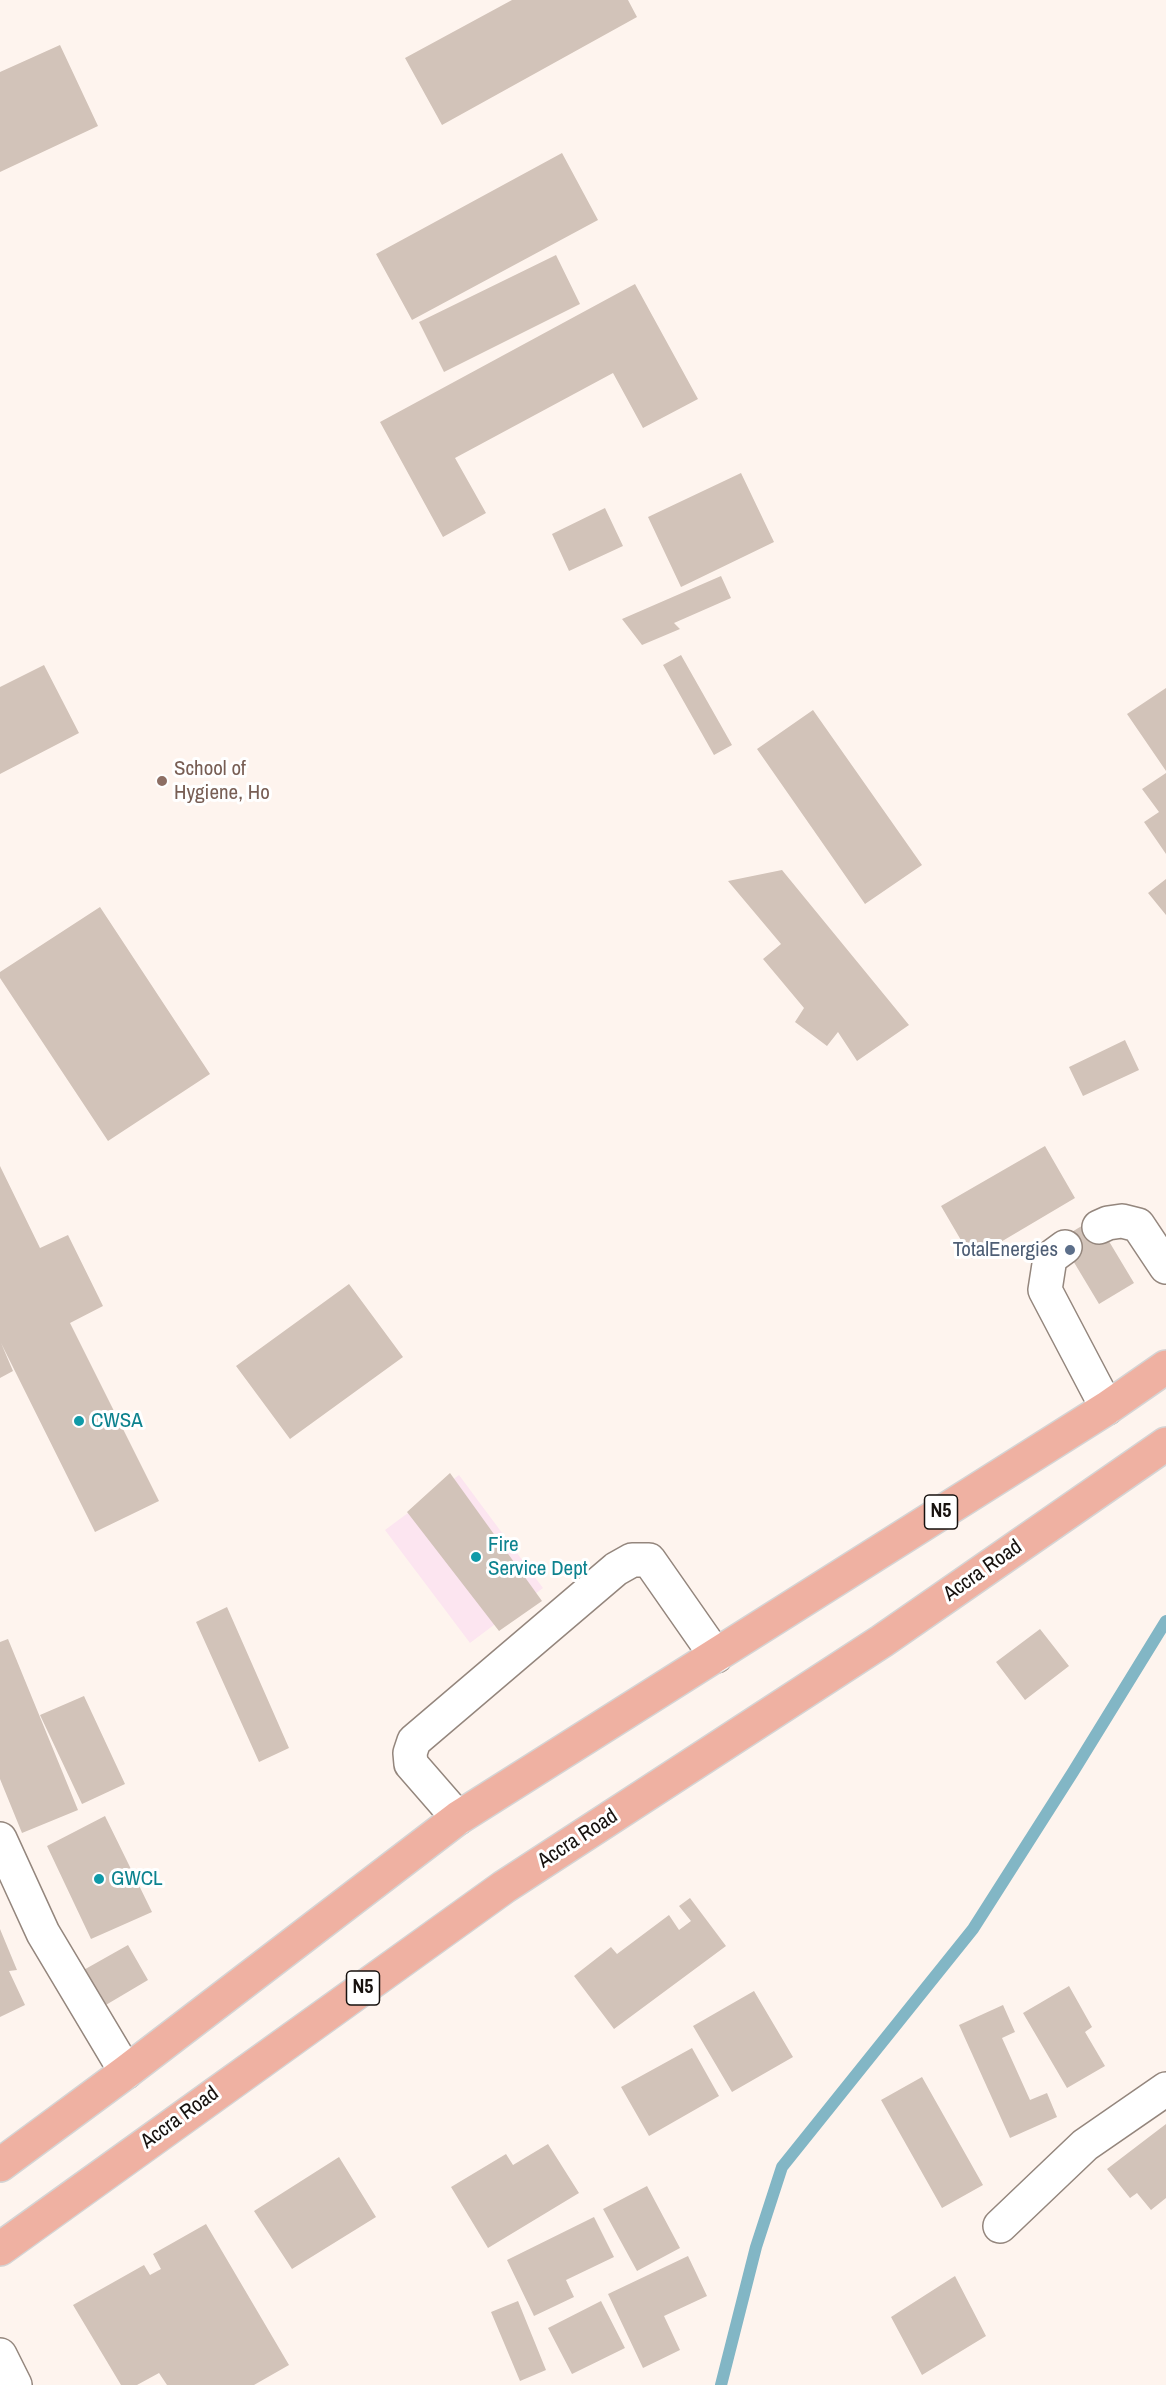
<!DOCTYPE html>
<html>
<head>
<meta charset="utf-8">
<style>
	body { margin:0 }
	canvas { display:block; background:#fef4ee }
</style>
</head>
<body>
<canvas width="1166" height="2385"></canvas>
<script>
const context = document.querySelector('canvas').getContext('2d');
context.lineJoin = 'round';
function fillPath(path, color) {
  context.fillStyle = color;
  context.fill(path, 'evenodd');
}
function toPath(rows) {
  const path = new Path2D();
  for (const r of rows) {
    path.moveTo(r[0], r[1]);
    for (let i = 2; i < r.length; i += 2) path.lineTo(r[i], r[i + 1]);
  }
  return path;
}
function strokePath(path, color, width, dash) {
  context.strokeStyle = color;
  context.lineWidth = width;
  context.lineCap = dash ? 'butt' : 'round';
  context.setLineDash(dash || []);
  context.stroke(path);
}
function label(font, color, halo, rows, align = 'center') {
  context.font = font + ' "Archivo Narrow",sans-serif';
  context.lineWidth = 6;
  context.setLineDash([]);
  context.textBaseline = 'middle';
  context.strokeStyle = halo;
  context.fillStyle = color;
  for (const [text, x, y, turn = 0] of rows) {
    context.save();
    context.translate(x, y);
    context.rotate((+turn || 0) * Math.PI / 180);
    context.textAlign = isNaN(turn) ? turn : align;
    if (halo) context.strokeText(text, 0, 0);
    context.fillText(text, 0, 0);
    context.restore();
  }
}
const commercial = toPath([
	[459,1475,543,1588,470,1643,385,1530]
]);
const stream = toPath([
	[721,2385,756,2247,782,2167,973,1929,1073,1772,1166,1621]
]);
const building = toPath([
	[512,0,628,0,637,17,442,125,405,58],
	[60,45,98,126,0,172,0,72],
	[562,153,598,220,412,320,376,254],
	[556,255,580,304,444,372,419,322],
	[635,284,698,399,643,428,613,373,455,458,486,513,443,537,380,422],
	[741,473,774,542,681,587,648,517],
	[605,508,623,546,569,571,552,534],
	[721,576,731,598,674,623,680,629,642,645,622,619],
	[681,655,732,745,714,755,663,665],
	[44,665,79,733,0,774,0,687],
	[1166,688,1166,771,1127,714],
	[813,710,922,865,865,904,757,749],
	[1166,773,1166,854,1144,822,1159,812,1142,789],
	[782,870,909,1025,857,1061,838,1032,827,1046,795,1022,804,1008,763,959,781,944,728,881],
	[1166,879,1166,915,1148,893],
	[100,907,210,1074,108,1141,0,978,0,972],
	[1125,1040,1139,1070,1083,1096,1069,1067],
	[1045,1146,1075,1198,972,1259,941,1206],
	[0,1166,40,1248,68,1235,103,1306,70,1323,159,1501,95,1532,1,1343,13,1371,0,1378],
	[1095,1218,1134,1283,1099,1304,1060,1239],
	[349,1284,403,1357,290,1439,236,1366],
	[450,1473,542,1601,499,1631,407,1512],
	[227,1607,289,1748,259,1762,196,1622],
	[1040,1629,1069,1666,1025,1700,996,1662],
	[8,1639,78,1810,22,1833,0,1779,0,1642],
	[84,1696,125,1784,82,1804,40,1715],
	[105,1816,152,1912,91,1939,47,1846],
	[690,1898,726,1946,614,2029,574,1976,611,1947,617,1954,669,1915,679,1930,691,1921,679,1906],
	[0,1929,17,1970,9,1971,25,2005,0,2017],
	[128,1945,148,1980,94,2012,73,1976],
	[1069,1986,1092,2027,1085,2032,1105,2066,1067,2088,1023,2013],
	[754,1991,793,2057,732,2092,693,2026],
	[1003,2005,1015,2032,1002,2038,1030,2100,1047,2093,1057,2117,1010,2138,959,2025],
	[692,2048,719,2096,649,2136,621,2087],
	[922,2077,983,2185,942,2208,881,2100],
	[1166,2124,1166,2198,1151,2210,1137,2193,1130,2198,1107,2169],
	[548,2144,579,2193,488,2248,451,2187,506,2154,513,2165],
	[339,2157,376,2217,292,2269,254,2211],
	[647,2186,680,2248,637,2271,603,2209],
	[594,2217,614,2257,566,2280,574,2297,534,2316,507,2260],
	[206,2224,289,2365,254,2385,167,2385,159,2373,137,2385,121,2385,73,2305,144,2265,150,2275,161,2269,153,2254],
	[688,2256,707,2296,664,2316,680,2350,643,2368,608,2294],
	[955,2276,986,2336,922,2375,891,2317],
	[518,2301,546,2370,520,2381,491,2312],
	[601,2301,625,2348,572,2374,548,2328]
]);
const minor = toPath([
	[1099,1227,1108,1223,1122,1221,1138,1225,1166,1267],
	[1065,1247,1050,1258,1045,1290,1107,1408],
	[458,1818,411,1764,410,1753,414,1741,616,1569,632,1560,649,1560,716,1656],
	[0,1839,43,1933,126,2072],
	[1000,2226,1085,2145,1166,2089],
	[0,2355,15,2385]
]);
const major = toPath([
	[0,2165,126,2072,458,1818,1107,1408,1166,1367],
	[0,2249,504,1887,882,1641,1166,1444]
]);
const markers = [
	[162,781,6,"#8d6e63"],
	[1070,1250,6,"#5c6f8a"],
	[79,1421,6,"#0f9aa8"],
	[476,1557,6,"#0f9aa8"],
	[99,1879,6,"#0f9aa8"]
];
const shields = [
	[941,1512,33],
	[363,1988,33]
];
const shieldNames = [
	["N5",941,1512],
	["N5",363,1988]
];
const educationNames = [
	["School of",174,769],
	["Hygiene, Ho",174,793]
];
const serviceNames = [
	["TotalEnergies",1058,1250]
];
const cultureNames = [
	["CWSA",91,1421],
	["Fire",488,1545],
	["Service Dept",488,1569],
	["GWCL",111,1879]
];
const streetNames = [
	["Accra Road",983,1571,-35],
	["Accra Road",578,1839,-33],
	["Accra Road",180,2118,-36]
];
fillPath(commercial, '#fce5f0');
strokePath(stream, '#82b6c5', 12);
fillPath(building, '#d2c3b9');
strokePath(minor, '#94867d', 36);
strokePath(major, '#d5d4d4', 36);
strokePath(minor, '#fff', 33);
strokePath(major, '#efb1a2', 33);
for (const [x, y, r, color] of markers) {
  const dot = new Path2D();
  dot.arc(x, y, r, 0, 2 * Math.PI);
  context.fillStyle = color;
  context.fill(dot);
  strokePath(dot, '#fff', 2);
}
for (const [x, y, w] of shields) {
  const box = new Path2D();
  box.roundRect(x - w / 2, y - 17, w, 34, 4.5);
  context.fillStyle = '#fff';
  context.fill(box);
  strokePath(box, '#17120f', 1.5);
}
label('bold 20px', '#17120f', null, shieldNames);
label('21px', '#785e54', '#fff', educationNames, 'left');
label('21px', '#4e5e75', '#fff', serviceNames, 'right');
label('21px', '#0d838f', '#fff', cultureNames, 'left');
label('21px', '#17120f', '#fff', streetNames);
</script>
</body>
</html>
